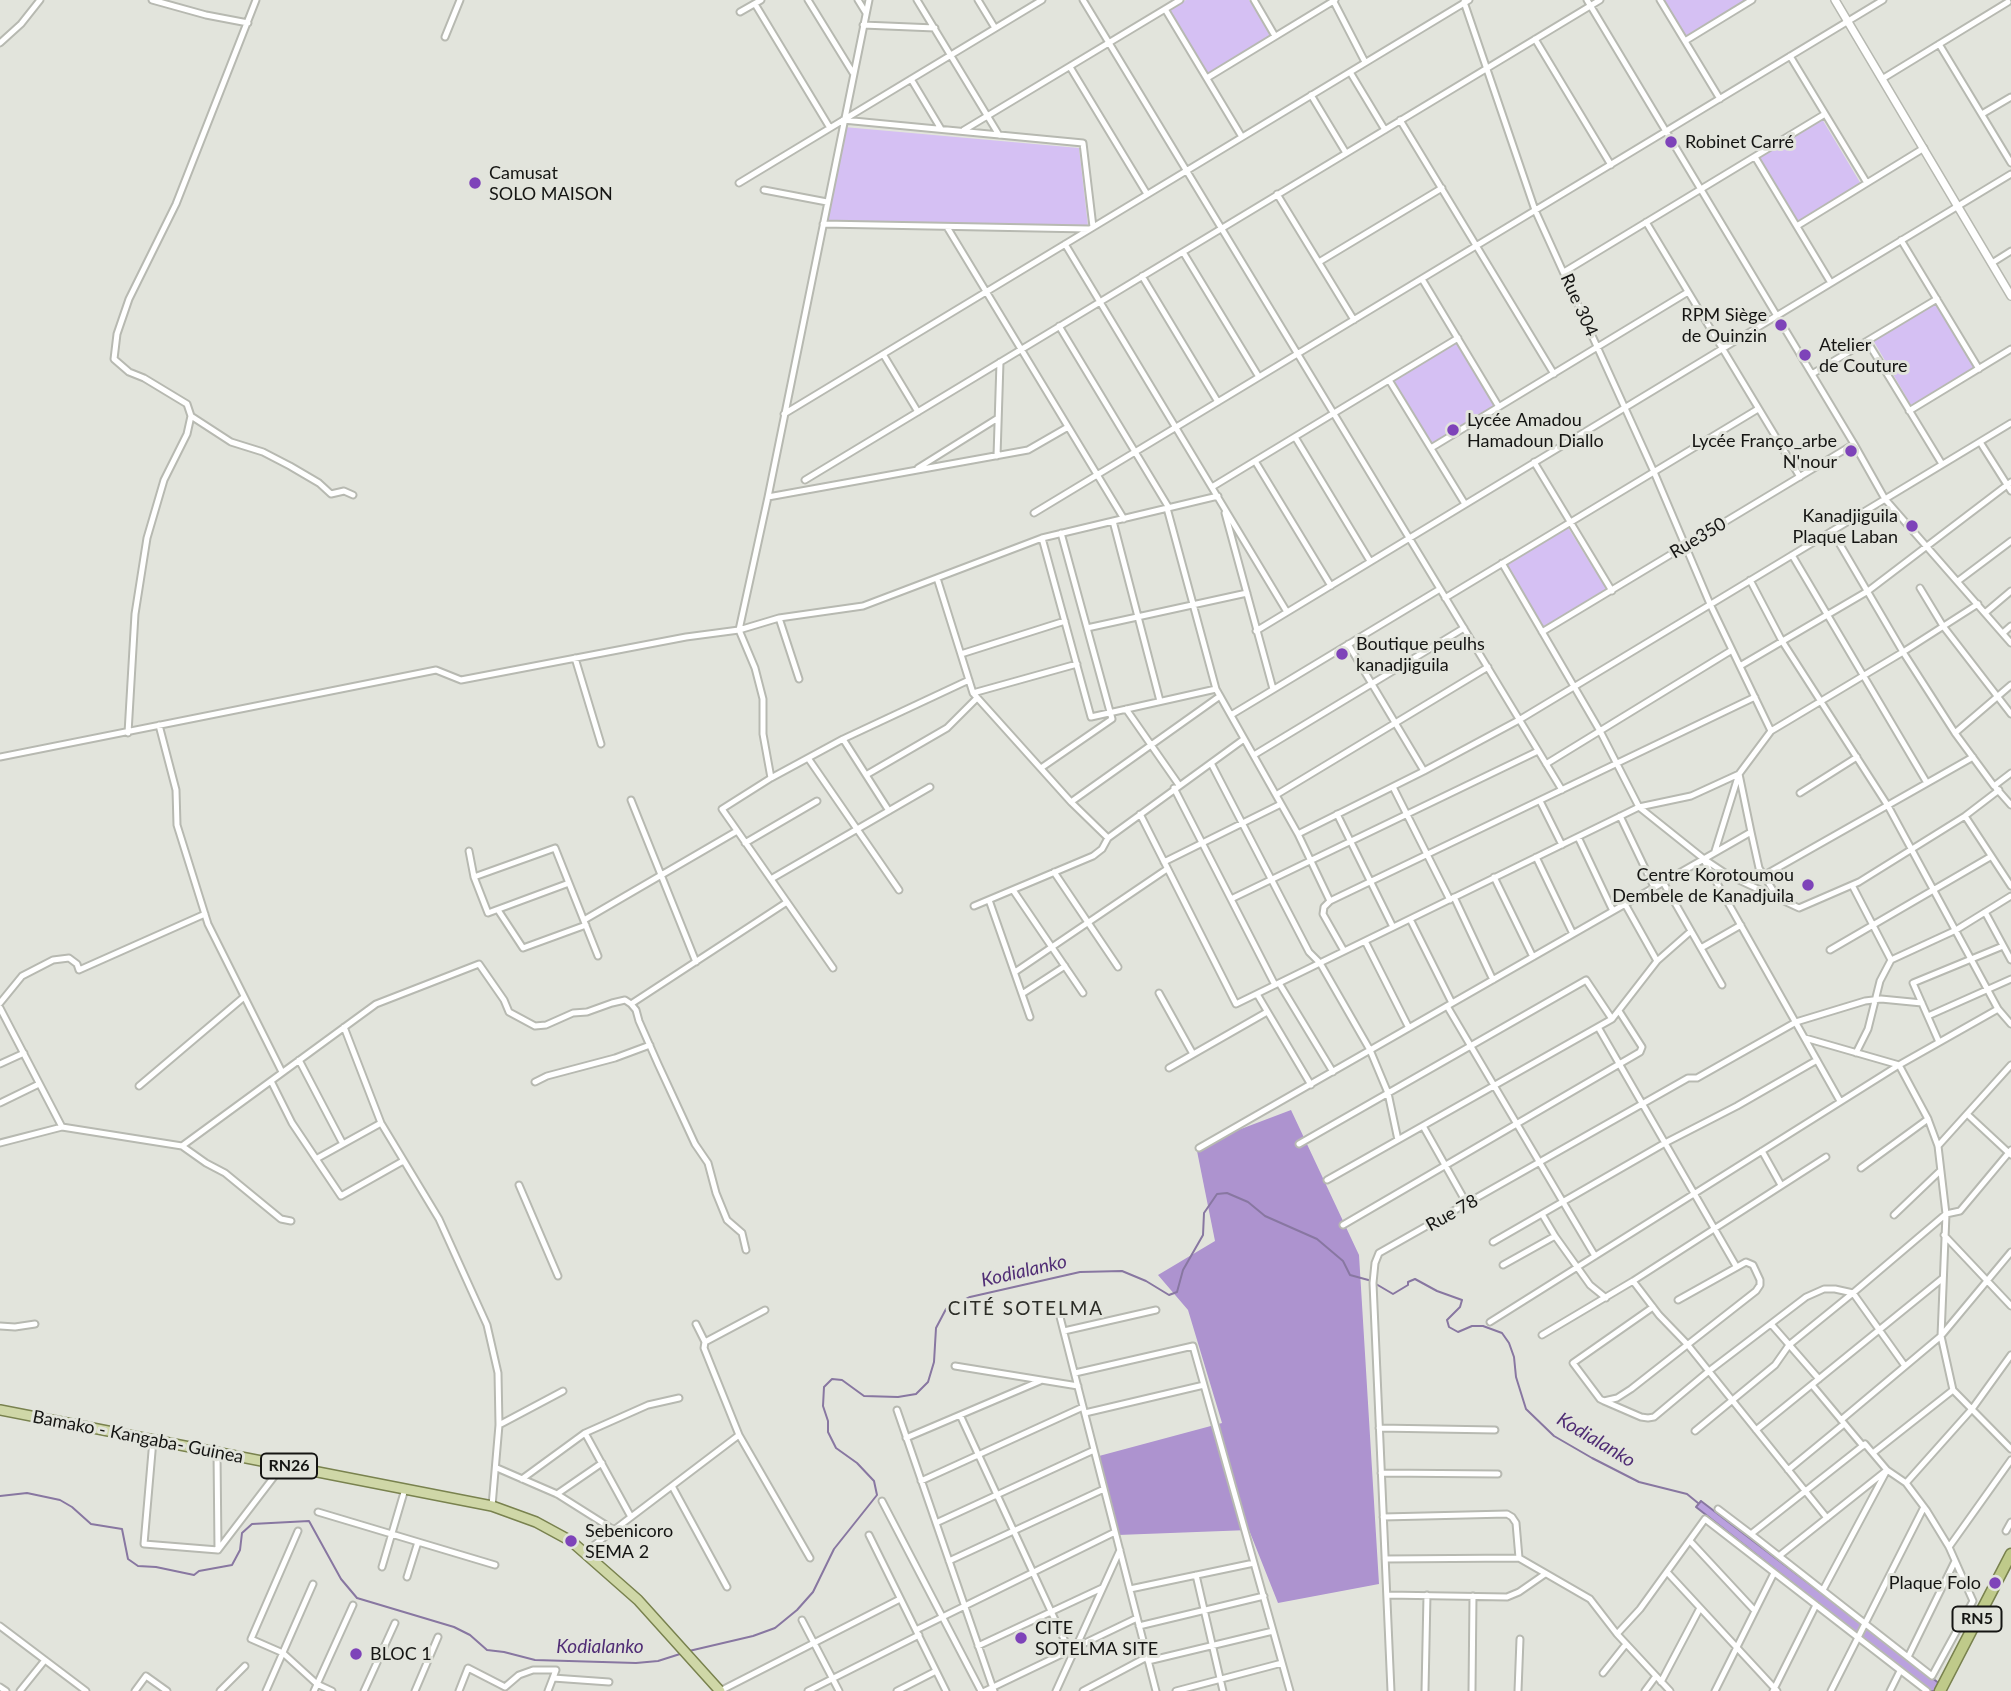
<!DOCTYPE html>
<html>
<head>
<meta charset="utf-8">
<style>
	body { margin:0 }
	canvas { display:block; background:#e2e4dc }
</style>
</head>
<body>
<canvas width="2011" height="1691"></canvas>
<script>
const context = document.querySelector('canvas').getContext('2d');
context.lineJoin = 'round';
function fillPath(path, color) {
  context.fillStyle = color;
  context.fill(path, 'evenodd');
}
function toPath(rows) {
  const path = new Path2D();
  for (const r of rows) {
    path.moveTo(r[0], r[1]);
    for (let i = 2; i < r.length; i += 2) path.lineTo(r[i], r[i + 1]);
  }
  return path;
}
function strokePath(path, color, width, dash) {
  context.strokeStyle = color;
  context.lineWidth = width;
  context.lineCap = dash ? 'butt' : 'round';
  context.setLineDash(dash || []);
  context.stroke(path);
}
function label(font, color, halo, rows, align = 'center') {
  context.font = font + ' Lato,sans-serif';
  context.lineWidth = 6;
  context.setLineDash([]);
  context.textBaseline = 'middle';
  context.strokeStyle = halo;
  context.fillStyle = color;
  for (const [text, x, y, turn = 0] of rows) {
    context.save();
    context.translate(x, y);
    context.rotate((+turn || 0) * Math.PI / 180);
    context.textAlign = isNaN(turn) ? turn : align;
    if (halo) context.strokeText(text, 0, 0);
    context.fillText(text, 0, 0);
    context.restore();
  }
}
const green = toPath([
	[1186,0,1249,0,1271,37,1208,75,1169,10],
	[1664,0,1748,0,1686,37],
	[1822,119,1861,184,1798,221,1759,156],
	[844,127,1079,148,1088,226,825,222],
	[1936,303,1974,368,1911,405,1873,340],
	[1456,343,1495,407,1432,445,1393,380],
	[1567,526,1607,590,1544,628,1505,564]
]);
const forest = toPath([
	[1291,1110,1359,1255,1379,1584,1278,1603,1249,1530,1118,1535,1099,1456,1222,1423,1188,1310,1158,1275,1215,1241,1196,1146]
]);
const water = toPath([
	[1701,1501,1940,1684,1936,1691,1930,1691,1696,1507,1701,1501]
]);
const stream = toPath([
	[1376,1284,1393,1294,1408,1285,1408,1282,1415,1279,1437,1291,1462,1300,1460,1307,1447,1320,1449,1327,1458,1332,1472,1326,1483,1326,1502,1333,1509,1343,1514,1357,1516,1377,1526,1409,1554,1436,1592,1458,1639,1482,1687,1494,1698,1503],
	[0,1496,27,1493,60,1500,72,1507,91,1524,122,1529,128,1559,138,1566,156,1567,194,1575,199,1571,232,1565,240,1550,242,1533,252,1524,309,1521,341,1579,357,1598,454,1627,470,1635,487,1650,504,1652,535,1660,636,1663,658,1661,680,1654],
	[689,1651,753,1636,775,1628,797,1610,813,1592,834,1549,877,1495,874,1481,857,1463,836,1448,828,1432,828,1421,823,1406,824,1387,832,1379,842,1380,864,1396,898,1397,916,1394,928,1382,934,1362,936,1328,946,1309,970,1297,1080,1272,1122,1271,1146,1281,1169,1295,1177,1292,1183,1270,1203,1235,1204,1213,1217,1194,1227,1193,1248,1202,1265,1216,1317,1239,1343,1261,1350,1275,1372,1281]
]);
const minor = toPath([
	[152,0,206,15,248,23],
	[808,0,853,73],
	[858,0,866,13],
	[917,0,999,135],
	[978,0,995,28],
	[1083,0,1562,790],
	[1254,0,1275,36],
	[1333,0,1365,62],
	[1587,0,1854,444,1885,499,2011,643],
	[1660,0,1720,99],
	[1464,2,1535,210,1654,472,1710,604,1771,731],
	[755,4,830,128],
	[1165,9,1242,137],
	[740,12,761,0],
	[863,25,935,28],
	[445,37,460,0],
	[1535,39,1611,165],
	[1685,41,1752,0],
	[0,43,21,24,40,0],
	[1939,44,2011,163],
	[1790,56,1867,183],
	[1070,67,1147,194],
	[1350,72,1385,130],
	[1207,78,1335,0],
	[911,79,941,129],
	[1882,79,2008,2],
	[1311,95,1346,153],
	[1982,114,2011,97],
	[843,120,1083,143,1093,227],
	[1400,120,1554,374],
	[964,130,1180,0],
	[1755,157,1831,283],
	[739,183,1042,0],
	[764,190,827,202],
	[1277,194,1354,320],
	[1646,222,1800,477],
	[823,224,1089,229],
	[1797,226,1924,148],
	[947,227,1124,519],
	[1901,240,1979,369],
	[1065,244,1287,612],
	[1183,252,1259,377],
	[1319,262,1442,188],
	[1992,263,2011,251],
	[1564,272,1825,114],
	[1142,276,1218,402],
	[1422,279,1499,407],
	[1059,326,1169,508],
	[1867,341,1942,464],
	[883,354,918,412],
	[1812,374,1937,299],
	[1389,380,1465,504],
	[1909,411,2011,349],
	[784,414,1469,0],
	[191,416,187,404,144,378,129,372,114,359,117,334,129,299,176,204,256,0],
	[1295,437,1370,561],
	[1980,442,2011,491],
	[1431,448,1688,292],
	[997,456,1000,362],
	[1255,461,1331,586],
	[1534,462,1612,591],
	[918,468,998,418],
	[805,480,1600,0],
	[1212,487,1458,338],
	[768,497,1028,450,1068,427],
	[1167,508,1216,689,1298,834,1330,901],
	[1034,513,1883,0],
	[1225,513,1273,689],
	[1113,521,1160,701],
	[1832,531,1903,652,1955,733,1994,786,2011,773],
	[1042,538,1091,717,1216,689],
	[1792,555,1927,783],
	[1502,563,1600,731,1639,807,1704,859,1728,875,1799,908,1859,882,1965,816,1999,790],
	[937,578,973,693,1071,802,1108,838],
	[1750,580,1782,641,1888,806,1998,1009,2011,1024],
	[1958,581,2011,541],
	[1920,588,1943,626,2011,714],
	[1445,598,1758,409],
	[1985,613,2011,591],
	[779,618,799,679],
	[1087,628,1247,593],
	[1256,631,2011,174],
	[1542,632,1854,444],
	[2003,633,2011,626],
	[1348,644,1424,771],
	[961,654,1065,621],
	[575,658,601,744],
	[1740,666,1868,591,2011,482],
	[973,693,1077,664],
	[1126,709,1179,785],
	[1231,715,1440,589],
	[159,725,176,790,177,825,208,924,282,1072],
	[128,733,135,614,147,538,164,480,187,434,191,416,231,442,263,452,290,466,319,483,331,494,344,491,353,495],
	[1955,733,2011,685],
	[843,739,889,811],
	[1254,755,1464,628],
	[0,757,436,670,461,680,686,637,739,630,779,618,863,606,1042,538,1218,496],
	[808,758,899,890],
	[1211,763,1309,952,1320,963,1370,1050,1388,1093,1398,1140],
	[1546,764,1732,650],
	[1041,768,1112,719,1061,533],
	[866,775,947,728,977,698],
	[771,778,763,734,763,699,755,668,739,630,768,497,869,0],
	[1393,787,1450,900],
	[1174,788,1275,985],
	[1996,788,2011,805],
	[1800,793,1857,757],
	[1276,795,1488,667],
	[631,800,696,962],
	[1540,801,1562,845],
	[1071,802,1220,696],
	[1140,814,1236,1004,1639,807,1691,796,1739,774,1771,731,1903,652,1978,604],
	[1337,814,1393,927],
	[1620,816,1654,887],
	[1965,816,2011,886],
	[1751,832,1759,868,1776,895],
	[1298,834,1424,771,1519,720,2011,423],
	[1578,837,1613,911],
	[745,843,817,801],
	[469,851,474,877,488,913,569,883],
	[1715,851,1738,777],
	[1536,857,1573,934],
	[1164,862,1281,804],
	[1705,862,1840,1101],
	[1054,872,1118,967],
	[1763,876,1973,757],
	[474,877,555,848,598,956],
	[1494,877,1533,957],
	[771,879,930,787],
	[1663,882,1722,985],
	[1852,885,1891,960],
	[1013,890,1083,993],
	[1454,897,1493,980],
	[1231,899,1538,751],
	[989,900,1030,1017],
	[1625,904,1657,961],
	[974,906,1093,856,1102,849,1108,838,1244,739],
	[498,910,523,948,586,925],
	[1985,912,2011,960],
	[1410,919,1452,1003],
	[584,920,737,831],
	[1365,941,1409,1028],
	[1701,948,1741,925],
	[1830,950,1990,857],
	[1344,951,1323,914,1324,907,1330,901,1755,697],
	[833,968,722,809,771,778,843,739,969,680],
	[1015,972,1167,869],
	[1279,983,1333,1072],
	[1159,993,1193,1054],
	[1022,994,1065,966],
	[1257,994,1311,1085],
	[0,1003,22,976,53,960,69,958,77,964,79,970,205,914],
	[631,1004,787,902],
	[1447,1006,1595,1256],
	[0,1008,62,1127],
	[1928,1016,2011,979],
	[344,1027,381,1123,439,1219,487,1325,498,1373,499,1425,492,1506],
	[1598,1027,1736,1266],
	[1805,1038,1899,1065,1928,1119,1938,1146,1946,1214,1941,1336,1953,1390,2011,1449],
	[1939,1042,1913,983,2003,946],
	[1856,1053,1868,1029,1880,981,1891,960,1956,930,2011,896],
	[299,1060,343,1144],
	[0,1064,24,1053],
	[1169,1068,1267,1012],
	[271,1081,292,1123,341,1196,403,1161],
	[535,1082,547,1076,615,1058,650,1045],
	[139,1086,244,997],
	[0,1103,39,1084],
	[1967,1114,2011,1155],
	[1423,1126,1467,1204],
	[0,1143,62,1127,182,1146,206,1163,225,1173,281,1219,291,1221],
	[1299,1144,1586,980,1612,1019],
	[182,1146,376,1004,479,964,504,1000,509,1012,535,1026,546,1025,573,1013,587,1012,612,1003,625,1000,631,1004,636,1010,639,1021,658,1064,695,1144,708,1163,716,1193,727,1220,742,1233,746,1250],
	[1938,1146,2011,1065],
	[1199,1148,1751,832,1739,774],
	[1762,1151,1781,1185],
	[316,1159,381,1123],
	[1861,1168,1928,1119],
	[1327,1180,1612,1019,1657,961,1691,931],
	[519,1185,558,1276],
	[1542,1214,1555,1236,1590,1285,1606,1298],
	[1894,1215,1940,1171],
	[1343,1225,1640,1052,1642,1047,1619,1011],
	[1944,1235,2011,1306],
	[1493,1242,1665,1143,1737,1106,1817,1060],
	[1503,1265,1555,1236],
	[1633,1281,1659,1315,1687,1344,1827,1518],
	[1653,1307,1573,1363,1600,1399,1604,1401,1617,1398,1631,1389,1756,1291,1760,1285,1760,1280,1753,1265,1746,1262,1678,1300],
	[1060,1317,1156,1691],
	[1490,1322,1899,1065,1998,1009],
	[1771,1324,1819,1379],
	[0,1326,15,1327,35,1324],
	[1064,1331,1156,1310],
	[1542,1335,1633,1281,1826,1157],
	[705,1342,765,1310],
	[955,1366,1078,1386],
	[1075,1373,1193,1346,1290,1691],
	[1812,1385,1863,1446],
	[1604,1401,1641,1417,1648,1418,1654,1417,1709,1371,1806,1297,1824,1289,1835,1289,1853,1293,1905,1366],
	[897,1410,994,1691],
	[1085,1413,1204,1385],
	[960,1415,1069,1650],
	[1841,1420,1941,1336,2011,1252],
	[499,1425,563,1391],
	[1379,1428,1495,1430],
	[1756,1430,1943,1278],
	[1695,1431,1775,1365,1789,1345,1853,1293,1946,1214,1960,1211,2011,1150],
	[585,1433,631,1517],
	[739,1435,810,1558],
	[906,1438,1040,1381],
	[153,1440,144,1544,218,1550],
	[217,1452,218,1550],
	[1873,1453,1953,1390],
	[497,1468,557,1494,614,1530],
	[1788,1470,1844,1424],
	[1381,1473,1498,1474],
	[522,1479,585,1433,648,1405,679,1398],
	[921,1481,1083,1407],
	[1906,1483,1972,1409,2011,1355],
	[672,1486,727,1587],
	[557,1494,602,1463],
	[882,1501,981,1691],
	[1718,1509,1751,1534,1932,1676,1973,1601,1949,1547,1927,1511,1906,1483,1887,1470,1865,1444,1751,1534],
	[318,1512,495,1565],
	[1383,1517,1507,1514,1512,1517,1516,1523,1519,1558],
	[936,1523,1094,1450],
	[298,1531,251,1639,283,1653,317,1684,332,1691],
	[2006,1531,2011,1522],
	[869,1535,946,1691],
	[1690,1541,1755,1611],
	[1949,1547,2011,1460],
	[218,1550,283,1465],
	[585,1552,739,1435,704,1348,705,1342,696,1324],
	[1779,1556,1887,1470],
	[1385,1559,1519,1558,1590,1599,1617,1634,1670,1691],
	[949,1561,1104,1489],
	[382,1567,405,1489],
	[1667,1572,1777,1691],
	[1196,1575,1223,1691],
	[407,1577,418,1542],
	[1130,1589,1254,1563],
	[1823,1590,1886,1472],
	[1387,1595,1507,1597,1519,1592,1545,1574],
	[802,1620,839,1691],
	[0,1626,86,1691],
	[1139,1626,1264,1596],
	[916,1630,1115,1532],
	[1617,1634,1640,1609,1705,1519,1927,1691],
	[978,1646,1102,1588],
	[1908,1657,1955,1561],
	[1148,1661,1273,1631],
	[1603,1673,1626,1644],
	[553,1678,609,1682],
	[1661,1682,1700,1608],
	[0,1687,6,1691],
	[20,1691,45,1660],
	[135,1691,146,1676,167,1691],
	[220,1691,245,1666],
	[266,1691,313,1584],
	[314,1691,353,1605],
	[364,1691,395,1623],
	[415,1691,438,1637],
	[459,1691,468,1668,505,1687,519,1675,533,1670,556,1670,548,1691],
	[720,1691,900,1599],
	[808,1691,919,1635],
	[897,1691,936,1671],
	[985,1691,1137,1618],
	[1056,1691,1120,1550],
	[1083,1691,1147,1657],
	[1176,1691,1282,1663],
	[1391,1691,1373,1283,1375,1263,1379,1253,1688,1078,1697,1078,1796,1022,1865,1001,1881,999,1922,1003],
	[1425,1691,1427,1595],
	[1472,1691,1473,1596],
	[1518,1691,1520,1639],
	[1645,1691,1656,1676],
	[1715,1691,1774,1573],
	[1773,1691,1816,1605],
	[1831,1691,1924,1507],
	[1890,1691,1900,1671]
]);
const tertiary = toPath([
	[1835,0,2011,296]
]);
const primary = toPath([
	[0,1410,492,1506,536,1522,571,1541,638,1600,720,1691]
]);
const trunk = toPath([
	[1940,1691,2011,1554]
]);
const markers = [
	[1671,142,7,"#7e43b9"],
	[475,183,7,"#7e43b9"],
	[1781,325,7,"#7e43b9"],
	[1805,355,7,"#7e43b9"],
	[1453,430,7,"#7e43b9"],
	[1851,451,7,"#7e43b9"],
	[1912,526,7,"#7e43b9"],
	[1342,654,7,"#7e43b9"],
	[1808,885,7,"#7e43b9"],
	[571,1541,7,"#7e43b9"],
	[1995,1583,7,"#7e43b9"],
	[1021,1638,7,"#7e43b9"],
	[356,1654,7,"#7e43b9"]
];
const shields = [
	[289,1466,56],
	[1977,1619,49]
];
const shieldNames = [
	["RN26",289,1466],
	["RN5",1977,1619]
];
const poiNames = [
	["Robinet Carré",1685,142],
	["Camusat",489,173],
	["SOLO MAISON",489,194],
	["RPM Siège",1767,315,"right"],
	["de Ouinzin",1767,336,"right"],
	["Atelier",1819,345],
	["de Couture",1819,366],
	["Lycée Amadou",1467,420],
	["Hamadoun Diallo",1467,441],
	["Lycée Franço_arbe",1837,441,"right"],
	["N'nour",1837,462,"right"],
	["Kanadjiguila",1898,516,"right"],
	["Plaque Laban",1898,537,"right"],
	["Boutique peulhs",1356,644],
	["kanadjiguila",1356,665],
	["Centre Korotoumou",1794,875,"right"],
	["Dembele de Kanadjuila",1794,896,"right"],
	["Sebenicoro",585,1531],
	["SEMA 2",585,1552],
	["Plaque Folo",1981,1583,"right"],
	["CITE",1035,1628],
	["SOTELMA SITE",1035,1649],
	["BLOC 1",370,1654]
];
const streetNames = [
	["Rue 304",1579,305,66],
	["Rue350",1698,538,-31],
	["Rue 78",1452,1213,-29],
	["Bamako - Kangaba- Guinea",138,1437,11]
];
const waterNames = [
	["Kodialanko",1024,1271,-13],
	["Kodialanko",1596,1440,31],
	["Kodialanko",600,1647]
];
const neighbourhoodNames = [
	["CITÉ SOTELMA",1026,1309]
];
fillPath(green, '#d5c0f3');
fillPath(forest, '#ad93cf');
fillPath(water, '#baa1de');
strokePath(water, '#8877a1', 2);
strokePath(stream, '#8877a1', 2);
strokePath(minor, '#b7b9b1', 9);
strokePath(tertiary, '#b7b9b1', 10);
strokePath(primary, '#79824e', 12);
strokePath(trunk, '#79824e', 13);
strokePath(minor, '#fff', 5);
strokePath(tertiary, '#fff', 7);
strokePath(primary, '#cfd7a7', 9);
strokePath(trunk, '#bfca8a', 10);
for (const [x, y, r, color] of markers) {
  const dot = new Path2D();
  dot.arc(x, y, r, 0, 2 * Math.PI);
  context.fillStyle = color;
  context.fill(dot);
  strokePath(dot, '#e2e4dc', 2.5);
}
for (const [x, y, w] of shields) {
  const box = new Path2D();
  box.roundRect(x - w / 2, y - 12.5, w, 25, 5);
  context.fillStyle = '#e2e4dc';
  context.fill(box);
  strokePath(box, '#151513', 2);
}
label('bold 16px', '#151513', null, shieldNames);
label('18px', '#151513', '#e2e4dc', poiNames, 'left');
label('18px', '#151513', '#e2e4dc', streetNames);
label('italic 19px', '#502d75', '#e2e4dc', waterNames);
context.letterSpacing = '2px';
label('19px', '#2c2d27', '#e2e4dc', neighbourhoodNames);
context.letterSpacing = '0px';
</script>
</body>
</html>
